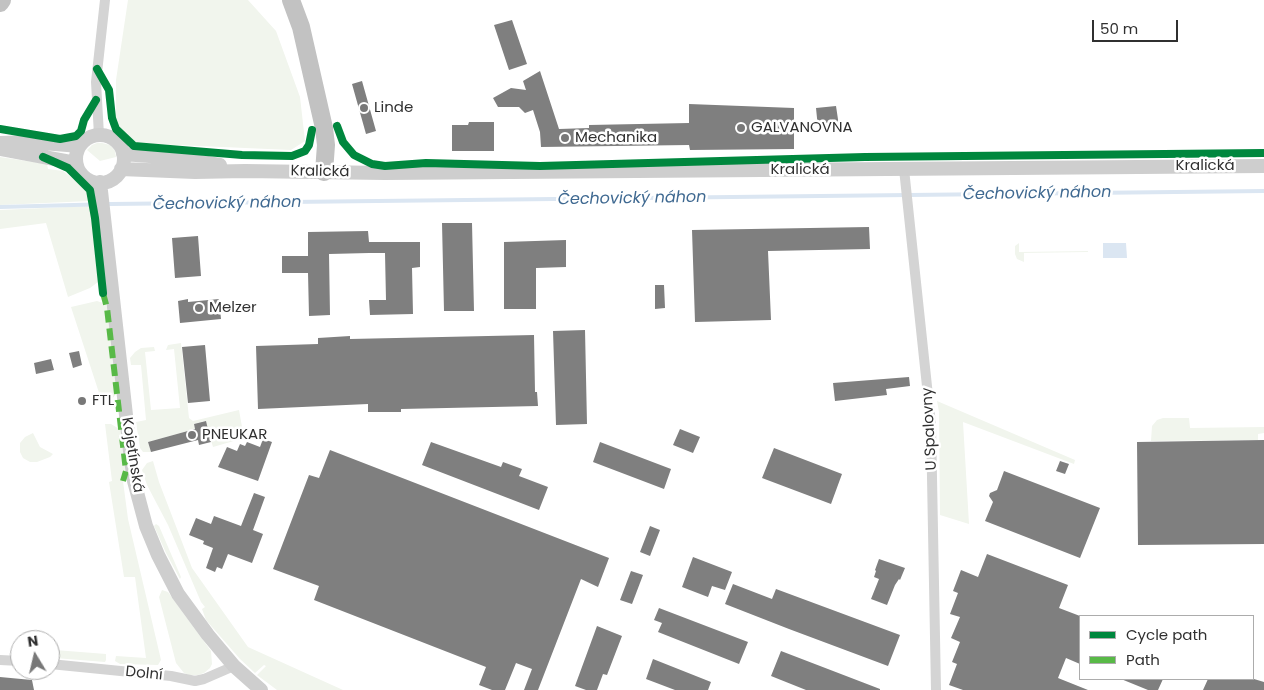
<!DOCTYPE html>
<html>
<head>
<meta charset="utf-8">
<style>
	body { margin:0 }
	#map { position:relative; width:1264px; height:690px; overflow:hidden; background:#fff; font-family:Poppins,sans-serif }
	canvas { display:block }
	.legend { position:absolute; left:1079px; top:615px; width:175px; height:65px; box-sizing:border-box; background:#fff; border:1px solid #acacac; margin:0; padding:6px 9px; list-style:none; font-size:15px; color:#303030 }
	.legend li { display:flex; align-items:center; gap:10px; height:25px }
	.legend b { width:25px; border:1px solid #acacac }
	.north { position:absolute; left:10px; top:630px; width:50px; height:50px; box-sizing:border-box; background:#fff; border:1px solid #acacac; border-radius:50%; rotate:351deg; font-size:14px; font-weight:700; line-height:20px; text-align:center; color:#303030 }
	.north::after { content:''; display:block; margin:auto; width:18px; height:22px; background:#787878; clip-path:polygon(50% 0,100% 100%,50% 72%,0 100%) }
	.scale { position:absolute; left:1092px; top:20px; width:86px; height:22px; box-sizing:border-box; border:2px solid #303030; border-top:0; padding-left:6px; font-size:15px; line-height:18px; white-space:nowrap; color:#303030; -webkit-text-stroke:4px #fff; paint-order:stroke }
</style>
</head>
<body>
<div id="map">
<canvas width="1264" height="690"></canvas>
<ul class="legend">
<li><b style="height:6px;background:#00873e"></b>Cycle path</li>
<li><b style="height:6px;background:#58b947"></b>Path</li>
</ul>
<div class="north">N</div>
<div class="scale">50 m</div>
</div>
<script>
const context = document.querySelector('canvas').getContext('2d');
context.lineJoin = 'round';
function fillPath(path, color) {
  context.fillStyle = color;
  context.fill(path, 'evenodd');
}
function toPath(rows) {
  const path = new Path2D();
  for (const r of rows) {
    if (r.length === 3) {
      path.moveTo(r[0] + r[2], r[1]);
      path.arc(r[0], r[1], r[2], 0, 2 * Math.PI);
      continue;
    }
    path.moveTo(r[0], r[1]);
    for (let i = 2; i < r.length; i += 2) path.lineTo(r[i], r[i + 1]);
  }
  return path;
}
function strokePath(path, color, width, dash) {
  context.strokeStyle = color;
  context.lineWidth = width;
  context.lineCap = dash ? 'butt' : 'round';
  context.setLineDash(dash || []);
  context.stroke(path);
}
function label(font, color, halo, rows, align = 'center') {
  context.font = font + ' Poppins,sans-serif';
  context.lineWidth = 5;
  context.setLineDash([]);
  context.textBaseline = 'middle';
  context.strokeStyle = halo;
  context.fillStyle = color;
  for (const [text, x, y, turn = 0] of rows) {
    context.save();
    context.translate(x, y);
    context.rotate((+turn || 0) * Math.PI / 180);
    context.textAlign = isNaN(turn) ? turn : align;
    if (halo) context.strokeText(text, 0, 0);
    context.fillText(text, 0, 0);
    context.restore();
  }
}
const green = toPath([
	[128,0,248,0,276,31,300,97,305,141,291,150,131,143,116,127,116,80],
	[97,143,102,143,110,145,115,151,116,157,100,161,87,150,92,145],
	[0,157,47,164,48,169,63,171,83,186,88,194,90,201,0,205],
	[90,206,98,282,90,288,68,297,46,223,0,229,0,210],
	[1019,243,1019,252,1088,251,1088,252,1024,253,1024,262,1017,259,1015,254,1015,246],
	[97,301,106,304,107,308,117,393,112,399,102,402,71,307],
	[181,343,189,418,193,421,239,410,244,438,213,447,205,421,194,424,195,429,148,442,151,452,143,452,140,448,136,422,146,420,141,365,131,365,130,358,135,352,141,348,154,347,155,351,145,352,151,410,180,408,174,349,166,350,168,345],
	[937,401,1075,460,1074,464,963,422,969,524,940,515,939,412],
	[1163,418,1189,418,1190,428,1264,427,1264,433,1258,434,1258,440,1151,441,1152,426,1157,420],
	[105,424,111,424,121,430,126,471,123,481,128,519,161,660,158,665,120,664,115,661,116,656,146,658,135,577,124,577,109,482,112,481],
	[33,433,40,447,53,454,50,457,37,462,30,462,23,458,20,452,20,443,25,437],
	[153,461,159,482,192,568,248,647,343,690,277,690,257,675,266,666,264,665,255,673,240,659,212,627,206,620,202,609,205,607,201,602,168,525,147,485,142,470,147,463],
	[156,524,159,526,181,577,180,579,166,553,154,526],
	[162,590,168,592,211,651,212,664,210,668,204,673,198,675,189,675,184,673,176,663,159,597],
	[55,650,106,654,106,660,105,662,55,658,54,654]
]);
const water = toPath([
	[1103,243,1126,243,1127,258,1103,258]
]);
const stream = toPath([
	[0,207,111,204,1264,191]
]);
const building = toPath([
	[512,20,527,64,509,70,494,25],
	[540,71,559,129,589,128,589,125,689,123,689,104,794,108,794,149,690,150,689,145,541,147,540,132,533,110,525,113,519,107,498,107,493,98,511,88,526,90,523,81],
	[362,81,376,131,366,134,352,84],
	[836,106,839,126,818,128,816,108],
	[469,122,494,122,494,151,452,151,452,125,468,125],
	[442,223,472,223,474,311,444,311],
	[869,227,870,249,768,251,771,320,695,322,692,230],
	[368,231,369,242,420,242,420,267,412,268,413,314,370,315,369,300,386,300,385,253,369,253,329,254,330,315,309,316,308,273,282,273,282,256,308,256,308,232],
	[198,236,201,276,175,278,172,238],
	[566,240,566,267,536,268,536,309,504,309,504,242],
	[655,285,664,285,665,308,655,309],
	[188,299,188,302,219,299,221,319,180,323,178,301],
	[585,330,587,424,556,425,553,331],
	[534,335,535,392,537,392,538,406,401,409,401,412,368,412,368,404,258,409,256,346,318,344,318,338,350,336,350,339],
	[205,345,210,401,188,403,182,347],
	[79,351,82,365,73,368,69,353],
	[51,359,54,370,36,374,34,363],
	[909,377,910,386,886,389,887,395,835,401,833,383],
	[206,421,211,442,199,445,198,440,151,452,148,442,195,429,194,424],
	[680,429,700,437,693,453,673,445],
	[263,439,272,442,258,481,218,467,227,447,237,451,240,444,245,446,247,442,260,447],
	[1264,440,1264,544,1138,545,1137,442],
	[431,442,501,467,503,462,522,469,519,476,548,487,539,510,422,465],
	[600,442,671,469,664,489,593,462],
	[774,448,842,474,831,504,762,478],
	[330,450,609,558,598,587,581,579,538,690,524,690,532,669,516,663,505,690,492,690,479,685,486,667,314,600,319,586,273,569,309,475,319,478],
	[1060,461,1069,464,1065,474,1056,471],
	[1004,471,1100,508,1080,558,985,521,993,502,989,496,990,493,997,490],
	[254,493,265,497,253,530,263,534,252,563,228,554,222,569,217,567,215,572,206,568,213,548,203,544,204,541,189,535,196,518,211,524,214,516,241,526],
	[650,526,660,530,650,556,640,552],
	[987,554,1068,585,1059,608,1080,616,1080,664,1066,658,1058,678,1088,690,963,690,949,685,957,664,952,662,960,642,951,638,960,617,950,614,958,593,953,591,961,570,978,577],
	[693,557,732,572,725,590,712,586,708,597,682,587],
	[879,559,905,568,900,580,899,579,895,585,887,605,871,599,879,579,874,577,876,571,875,570],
	[631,571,643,575,632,604,620,600],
	[733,584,772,599,776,589,900,635,888,666,789,629,725,604],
	[659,608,748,642,739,664,658,632,662,623,654,620],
	[597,626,622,636,607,675,603,674,597,690,586,690,575,686],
	[781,651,880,689,880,690,806,690,771,676],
	[653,659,711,682,708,690,675,690,646,679],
	[0,677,32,680,34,690,0,690],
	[1121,679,1163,679,1158,690,1148,690],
	[1208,679,1254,679,1264,682,1264,690,1203,690]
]);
const minor = toPath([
	[99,135,96,82,105,0],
	[904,169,931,424,936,690],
	[0,660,20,661],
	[50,664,171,676,195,681,204,679,234,666]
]);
const secondary = toPath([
	[100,159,24],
	[0,143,30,142,80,146],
	[0,149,76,163],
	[123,154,176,158,220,165],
	[121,169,195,172,245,171,385,173,1264,166],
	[100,182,131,460,134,481,146,526,158,555,178,594,208,635,234,666,261,690]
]);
const motorway = toPath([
	[291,0,301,27,324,128,326,145,324,172],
	[0,3,2,0]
]);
const quiet = toPath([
	[103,293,107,308,126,471,123,481]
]);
const cycleway = toPath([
	[97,69,109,90,112,118,116,129,134,146,242,155,292,156,305,151,309,145,312,130],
	[337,126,343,142,354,155,372,164,385,166,426,163,540,166,865,157,1264,153],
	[0,129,60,139,76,136,81,131,84,120,96,100],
	[43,157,68,168,90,190,95,218,103,293]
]);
const markers = [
	[364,108,5,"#787878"],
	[741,128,5,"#787878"],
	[565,138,5,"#787878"],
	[199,308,5,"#787878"],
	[82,401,5,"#787878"],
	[192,435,5,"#787878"]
];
const poiNames = [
	["Linde",374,108],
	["GALVANOVNA",751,128],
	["Mechanika",575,138],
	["Melzer",209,308],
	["FTL",92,401],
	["PNEUKAR",202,435]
];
const streetNames = [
	["Kralická",1205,166],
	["Kralická",800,170],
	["Kralická",320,172,1],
	["U Spalovny",930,429,-93],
	["Kojetínská",132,455,81],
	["Dolní",144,674,6]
];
const waterNames = [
	["Čechovický náhon",1037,194,-1],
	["Čechovický náhon",632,199,-1],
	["Čechovický náhon",227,204,-1]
];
fillPath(green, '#f1f5ed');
fillPath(water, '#dbe6f2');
strokePath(stream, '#dbe6f2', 4);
fillPath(building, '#7f7f7f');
strokePath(minor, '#d4d4d4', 10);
strokePath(secondary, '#cecece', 14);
strokePath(motorway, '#c2c2c2', 18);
strokePath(quiet, '#58b947', 6, [12, 6]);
strokePath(cycleway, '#00873e', 8);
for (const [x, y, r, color] of markers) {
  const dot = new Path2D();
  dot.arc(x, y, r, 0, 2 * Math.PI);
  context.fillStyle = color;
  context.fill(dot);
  strokePath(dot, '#fff', 2);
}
label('15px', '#303030', '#fff', poiNames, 'left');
label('15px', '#303030', '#fff', streetNames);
label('italic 16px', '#3f6991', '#fff', waterNames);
</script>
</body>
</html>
